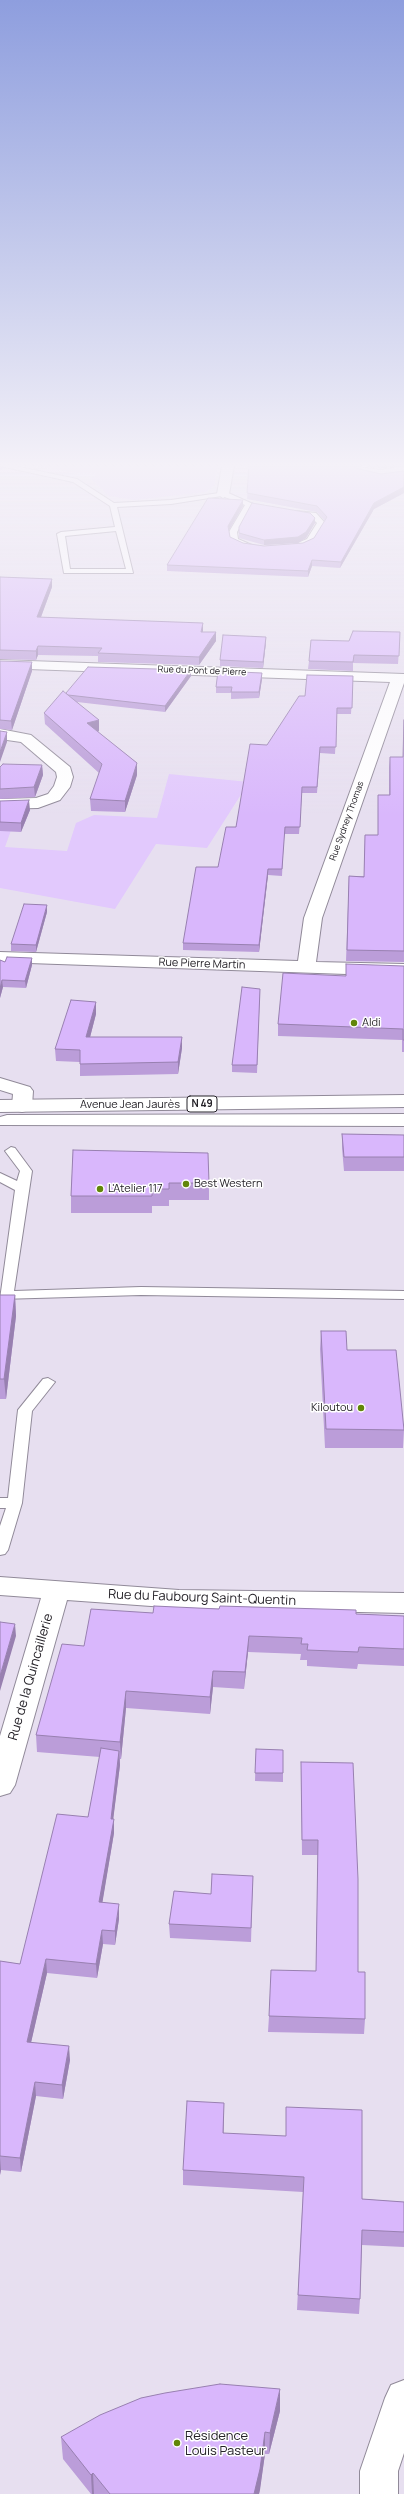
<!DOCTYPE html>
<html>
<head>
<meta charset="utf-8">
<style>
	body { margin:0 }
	canvas { display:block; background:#e7dff0 }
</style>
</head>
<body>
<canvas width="404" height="2494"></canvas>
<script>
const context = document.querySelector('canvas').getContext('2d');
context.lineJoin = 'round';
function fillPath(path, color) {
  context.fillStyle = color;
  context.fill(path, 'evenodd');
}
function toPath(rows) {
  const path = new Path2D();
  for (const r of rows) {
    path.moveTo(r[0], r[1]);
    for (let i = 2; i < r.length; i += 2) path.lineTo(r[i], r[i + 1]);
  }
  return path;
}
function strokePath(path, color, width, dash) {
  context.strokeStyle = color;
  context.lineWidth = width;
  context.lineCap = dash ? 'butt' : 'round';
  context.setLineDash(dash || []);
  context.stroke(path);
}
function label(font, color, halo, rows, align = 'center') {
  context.font = font + ' Manrope,sans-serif';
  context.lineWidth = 3;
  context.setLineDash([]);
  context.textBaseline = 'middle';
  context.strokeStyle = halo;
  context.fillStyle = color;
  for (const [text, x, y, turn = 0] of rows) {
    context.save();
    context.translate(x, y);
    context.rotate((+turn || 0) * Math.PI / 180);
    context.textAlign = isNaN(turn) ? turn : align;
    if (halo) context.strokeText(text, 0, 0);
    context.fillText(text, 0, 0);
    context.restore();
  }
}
const green = toPath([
	[35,466,218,466,214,486,206,492,134,500,109,496,89,477,96,477,94,473,80,474],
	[169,774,249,782,207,848,156,844,115,909,0,888,0,810,18,811,5,847,67,851,76,823,94,815,157,818]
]);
const service = toPath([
	[0,466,15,466,77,479,114,503,171,500,226,492,253,504,237,532,238,539,254,546,247,548,230,540,229,532,245,505,222,496,171,504,117,507,133,573,64,573,57,534,61,532,115,527,110,506,73,482,0,466],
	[116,531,126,569,70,569,65,536,116,531],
	[295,511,316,513,325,523,313,543,296,549,293,549,293,545,307,539,317,523,311,517,295,515,295,511],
	[11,1147,15,1148,32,1171,14,1291,141,1287,404,1291,404,1299,141,1295,0,1299,15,1190,0,1182,0,1173,17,1181,20,1171,5,1151,11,1147],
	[48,1378,55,1382,32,1411,22,1503,8,1550,5,1554,0,1555,0,1526,6,1508,0,1508,0,1498,8,1498,18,1410,43,1379,48,1378]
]);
const minor = toPath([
	[222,466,234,466,229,494,223,498,217,494,222,466],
	[351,466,381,470,404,466,404,475,381,478,360,475,356,473,351,466],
	[0,660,404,674,404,683,322,918,316,962,404,964,404,976,0,962,0,952,298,961,304,918,390,682,0,668,0,660],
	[0,729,31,735,70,767,73,777,70,787,60,800,38,808,0,809,0,799,36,798,48,794,54,786,57,777,56,772,21,742,0,739,0,729],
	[0,1078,30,1087,33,1091,32,1106,29,1110,22,1112,15,1110,12,1106,13,1094,0,1090,0,1078],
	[0,1577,179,1590,404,1593,404,1613,179,1608,67,1600,15,1785,10,1793,0,1796,0,1736,41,1598,0,1595,0,1577],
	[404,2380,404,2453,398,2471,398,2494,360,2494,360,2471,385,2398,391,2385,404,2380]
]);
const primary = toPath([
	[404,1095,404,1107,0,1112,0,1100,404,1095],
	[404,1114,404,1126,0,1125,0,1117,7,1115,404,1114]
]);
const wall = toPath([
	[249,466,355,468,381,474,404,471,404,493,374,509,340,568,312,566,308,577,167,571,167,565,243,500,243,506,229,530,230,537,243,543,264,546,303,543,314,538,325,521,317,512,247,499],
	[363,466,402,466,381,468],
	[315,518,315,523,306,538,298,543,264,545,239,538,239,527],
	[0,577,52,587,41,617,203,632,216,632,216,641,199,665,98,662,98,656,38,655,36,660,0,659],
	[400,632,398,664,353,663,353,671,308,669,309,661,349,641],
	[266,637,266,642,263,668,220,666,220,660],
	[0,661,32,671,12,730,0,729],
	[262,673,262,679,259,698,231,699,231,693,216,693,216,687],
	[191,676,165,712,77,702,99,731,98,732,137,763,137,775,125,812,91,811,90,799,99,773,45,724,44,713,66,693],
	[353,676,351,714,337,714,335,754,320,753,317,793,302,793,299,834,284,834,282,876,268,875,259,952,183,950,183,943,218,867,236,827,267,745],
	[404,719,404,962,346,961,349,876,364,876,365,835,378,835,378,795,389,795,389,767,390,757,403,757],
	[42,765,43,775,35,797,0,799,0,767],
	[0,801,30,810,21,832,0,831],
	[47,912,36,952,11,951,11,944],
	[0,960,5,962,32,965,26,988,3,987,0,998],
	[404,966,404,1052,402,1052,402,1040,278,1036,278,1024,346,976],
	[260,989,257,1073,232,1072,232,1065],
	[96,1002,96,1014,90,1037,182,1048,178,1074,80,1076,80,1062,56,1061,55,1049],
	[342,1134,404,1135,404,1171,344,1171,342,1148],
	[73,1150,209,1183,209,1200,169,1200,169,1206,152,1206,152,1213,71,1213,71,1196],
	[0,1295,15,1295,16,1316,6,1399,0,1399],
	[321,1331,347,1350,404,1430,403,1448,325,1448,320,1349],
	[153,1613,356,1614,404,1616,404,1666,358,1664,357,1669,307,1666,307,1660,300,1660,301,1654,248,1652,244,1689,213,1687,210,1714,126,1708,121,1759,120,1759,120,1765,113,1819,114,1833,102,1903,119,1919,115,1945,103,1944,97,1978,47,1973,31,2042,70,2060,63,2099,36,2096,21,2172,1,2170,0,2175,0,1961,20,1964,88,1817,100,1757,37,1752,36,1735,84,1646],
	[256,1749,283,1750,283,1782,255,1781],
	[301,1762,358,1972,365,2019,364,2034,268,2032,269,2016,316,1971,318,1855,302,1855,301,1777],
	[253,1876,251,1942,170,1938,169,1924,211,1894],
	[224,2118,223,2133,362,2199,404,2202,404,2247,362,2245,360,2299,359,2314,297,2310,303,2192,183,2185,183,2170],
	[280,2411,269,2454,265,2454,259,2494,91,2494,63,2459,61,2437]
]);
const shadedWall = toPath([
	[0,466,4,466,4,468,0,470],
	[381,466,402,466,381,468],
	[404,487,404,493,374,509,340,568,341,562,374,503],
	[243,500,243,506,228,532,228,526],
	[315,518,315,523,306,538,298,543,264,545,264,540],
	[312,560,312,566,308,577,308,571],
	[52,579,52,587,38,625,37,617],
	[203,623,203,631,201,640,201,632],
	[216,632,216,641,199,665,199,657],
	[266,637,266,642,263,668,263,662],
	[38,646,38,655,36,660,36,651],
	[32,662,32,671,12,730,11,721],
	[191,670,191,676,165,712,165,706],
	[262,673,262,679,259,698,259,692],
	[99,720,99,731,87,734,87,723],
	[7,732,7,742,0,762,0,752],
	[137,763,137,775,125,812,125,801],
	[42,765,43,775,35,797,34,787],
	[29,800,30,810,21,832,21,823],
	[268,869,268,875,259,952,259,945],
	[47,905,47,912,36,952,36,945],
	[32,958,32,965,26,988,25,981],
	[2,980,3,987,0,998,0,989],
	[96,1002,96,1014,87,1049,86,1037],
	[182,1037,182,1048,178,1074,178,1062],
	[15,1295,16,1316,6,1399,4,1379],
	[15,1624,16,1636,0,1691,0,1676],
	[249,1636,248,1652,244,1689,245,1672],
	[213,1671,213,1687,210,1714,210,1697],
	[126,1691,126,1708,121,1759,120,1742],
	[119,1751,120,1765,112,1829,114,1819,114,1833,100,1917,99,1902,111,1819],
	[119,1904,119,1919,115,1945,115,1931],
	[102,1930,103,1944,97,1978,96,1964],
	[46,1959,47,1973,28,2056,27,2042],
	[69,2046,70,2060,63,2099,62,2085],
	[35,2082,36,2096,21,2172,20,2158],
	[224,2103,224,2118,223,2148,223,2133],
	[0,2157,1,2170,0,2175],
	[280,2389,280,2411,269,2454,270,2433],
	[265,2432,265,2454,260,2490,259,2494,254,2494],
	[93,2473,94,2494,92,2494,91,2475]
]);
const building = toPath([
	[249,466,354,466,355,468,381,474,404,471,404,487,374,503,341,562,312,560,308,571,167,565,208,498,243,500,228,526,230,537,243,543,264,546,303,543,314,538,327,517,317,506,247,493,249,466],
	[252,503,310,513,315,518,306,532,298,537,264,540,239,533,239,527,252,503],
	[0,577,52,579,37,617,203,623,201,632,216,632,199,657,98,653,102,648,38,646,36,651,0,650,0,577],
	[353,631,400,632,399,656,354,655,353,662,309,661,311,640,349,641,353,631],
	[223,635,266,637,263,662,220,660,223,635],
	[0,661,32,662,11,721,0,720,0,661],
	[88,667,191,670,165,706,68,695,66,693,88,667],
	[218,671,262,673,259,692,231,692,232,687,216,687,218,671],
	[307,675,353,676,352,708,337,708,336,747,320,747,317,787,302,787,300,827,285,827,282,869,268,869,259,945,183,943,196,867,218,867,226,827,236,827,250,744,267,745,299,696,305,696,307,675],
	[63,691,99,720,87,723,137,763,125,801,90,799,102,764,44,713,63,691],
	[404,720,404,951,347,950,349,876,364,877,365,835,378,835,378,795,390,795,390,757,403,757,404,720],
	[0,731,7,732,0,752,0,731],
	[3,764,42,765,34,787,0,789,0,767,3,764],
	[29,800,21,823,0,822,0,801,29,800],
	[24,904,47,905,36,945,11,944,24,904],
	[7,957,32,958,25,981,2,980,0,989,0,960,5,962,7,957],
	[346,964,404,966,404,1040,403,1040,403,1029,278,1024,283,973,346,976,346,964],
	[242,987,260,989,257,1065,232,1065,242,987],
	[71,1000,96,1002,86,1037,182,1037,178,1062,80,1064,80,1050,55,1049,71,1000],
	[342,1134,404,1135,404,1157,344,1157,342,1134],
	[73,1150,208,1153,209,1183,169,1183,169,1189,152,1189,152,1196,71,1196,73,1150],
	[0,1295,15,1295,4,1379,0,1379,0,1295],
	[321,1331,346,1331,347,1350,396,1350,404,1430,326,1429,321,1331],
	[154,1606,219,1609,220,1606,356,1610,356,1614,404,1616,404,1649,359,1647,358,1652,307,1650,308,1644,301,1644,302,1638,249,1636,245,1672,213,1671,210,1697,126,1691,120,1742,36,1735,62,1644,84,1646,91,1609,153,1613,154,1606],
	[0,1622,15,1624,0,1676,0,1622],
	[101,1748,119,1751,111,1819,114,1819,99,1902,119,1904,115,1931,102,1930,96,1964,46,1959,27,2042,69,2046,62,2085,35,2082,20,2158,0,2156,0,1961,20,1964,57,1814,88,1817,101,1748],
	[256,1749,283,1750,283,1773,255,1773,256,1749],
	[301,1762,353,1763,358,1879,358,1972,365,1972,365,2019,269,2016,271,1970,316,1971,318,1840,302,1840,301,1762],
	[212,1874,253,1876,251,1928,169,1924,174,1891,211,1894,212,1874],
	[187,2101,224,2103,223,2133,286,2136,286,2107,362,2110,362,2199,404,2202,404,2232,362,2230,360,2299,298,2295,304,2177,183,2170,187,2101],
	[220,2384,280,2389,270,2433,265,2432,260,2469,254,2494,110,2494,93,2473,91,2475,61,2437,100,2415,141,2398,165,2393,220,2384]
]);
const markers = [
	[354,1023,4,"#618608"],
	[186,1184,4,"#618608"],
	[100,1189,4,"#618608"],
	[361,1408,4,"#618608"],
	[177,2443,4,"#618608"]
];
const farStreetnames = [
	["Rue du Pont de Pierre",202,671,2],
	["Rue Sydney Thomas",347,821,-70]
];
const shields = [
	[202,1104,30]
];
const shieldNames = [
	["N 49",202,1104]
];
const streetNames = [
	["Rue Pierre Martin",202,964,2],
	["Avenue Jean Jaurès",130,1105]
];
const poiNames = [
	["Aldi",362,1023],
	["Best Western",194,1184],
	["L'Atelier 117",108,1189],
	["Kiloutou",353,1408,"right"]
];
const nearStreetnames = [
	["Rue du Faubourg Saint-Quentin",202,1598,2],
	["Rue de la Quincaillerie",31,1677,-74]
];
const nearPoinames = [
	["Résidence",185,2436],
	["Louis Pasteur",185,2451]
];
fillPath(green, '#e2c9fd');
strokePath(service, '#918a99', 2);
strokePath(minor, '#918a99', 2);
strokePath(primary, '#918a99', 2);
fillPath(service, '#fff');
fillPath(minor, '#fff');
fillPath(primary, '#fff');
fillPath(wall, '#bb9dd9');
fillPath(shadedWall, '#9880b0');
fillPath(building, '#d9b7fc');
strokePath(building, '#9880b0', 1);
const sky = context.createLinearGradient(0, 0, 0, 816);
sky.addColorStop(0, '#8e9ede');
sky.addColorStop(0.57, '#f4f1f8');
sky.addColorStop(1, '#f4f1f800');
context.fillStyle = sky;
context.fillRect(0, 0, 404, 816);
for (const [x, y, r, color] of markers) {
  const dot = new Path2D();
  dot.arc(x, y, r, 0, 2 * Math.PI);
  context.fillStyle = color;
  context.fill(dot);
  strokePath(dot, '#fff', 1.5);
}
label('9px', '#252228', '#fff', farStreetnames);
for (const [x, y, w] of shields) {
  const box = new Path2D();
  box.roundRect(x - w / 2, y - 8, w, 16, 3);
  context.fillStyle = '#fff';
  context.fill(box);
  strokePath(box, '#252228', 1);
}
label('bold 10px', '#252228', null, shieldNames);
label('11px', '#252228', '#fff', streetNames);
label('11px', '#252228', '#fff', poiNames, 'left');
label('13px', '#252228', '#fff', nearStreetnames);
label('13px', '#252228', '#fff', nearPoinames, 'left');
</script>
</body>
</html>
